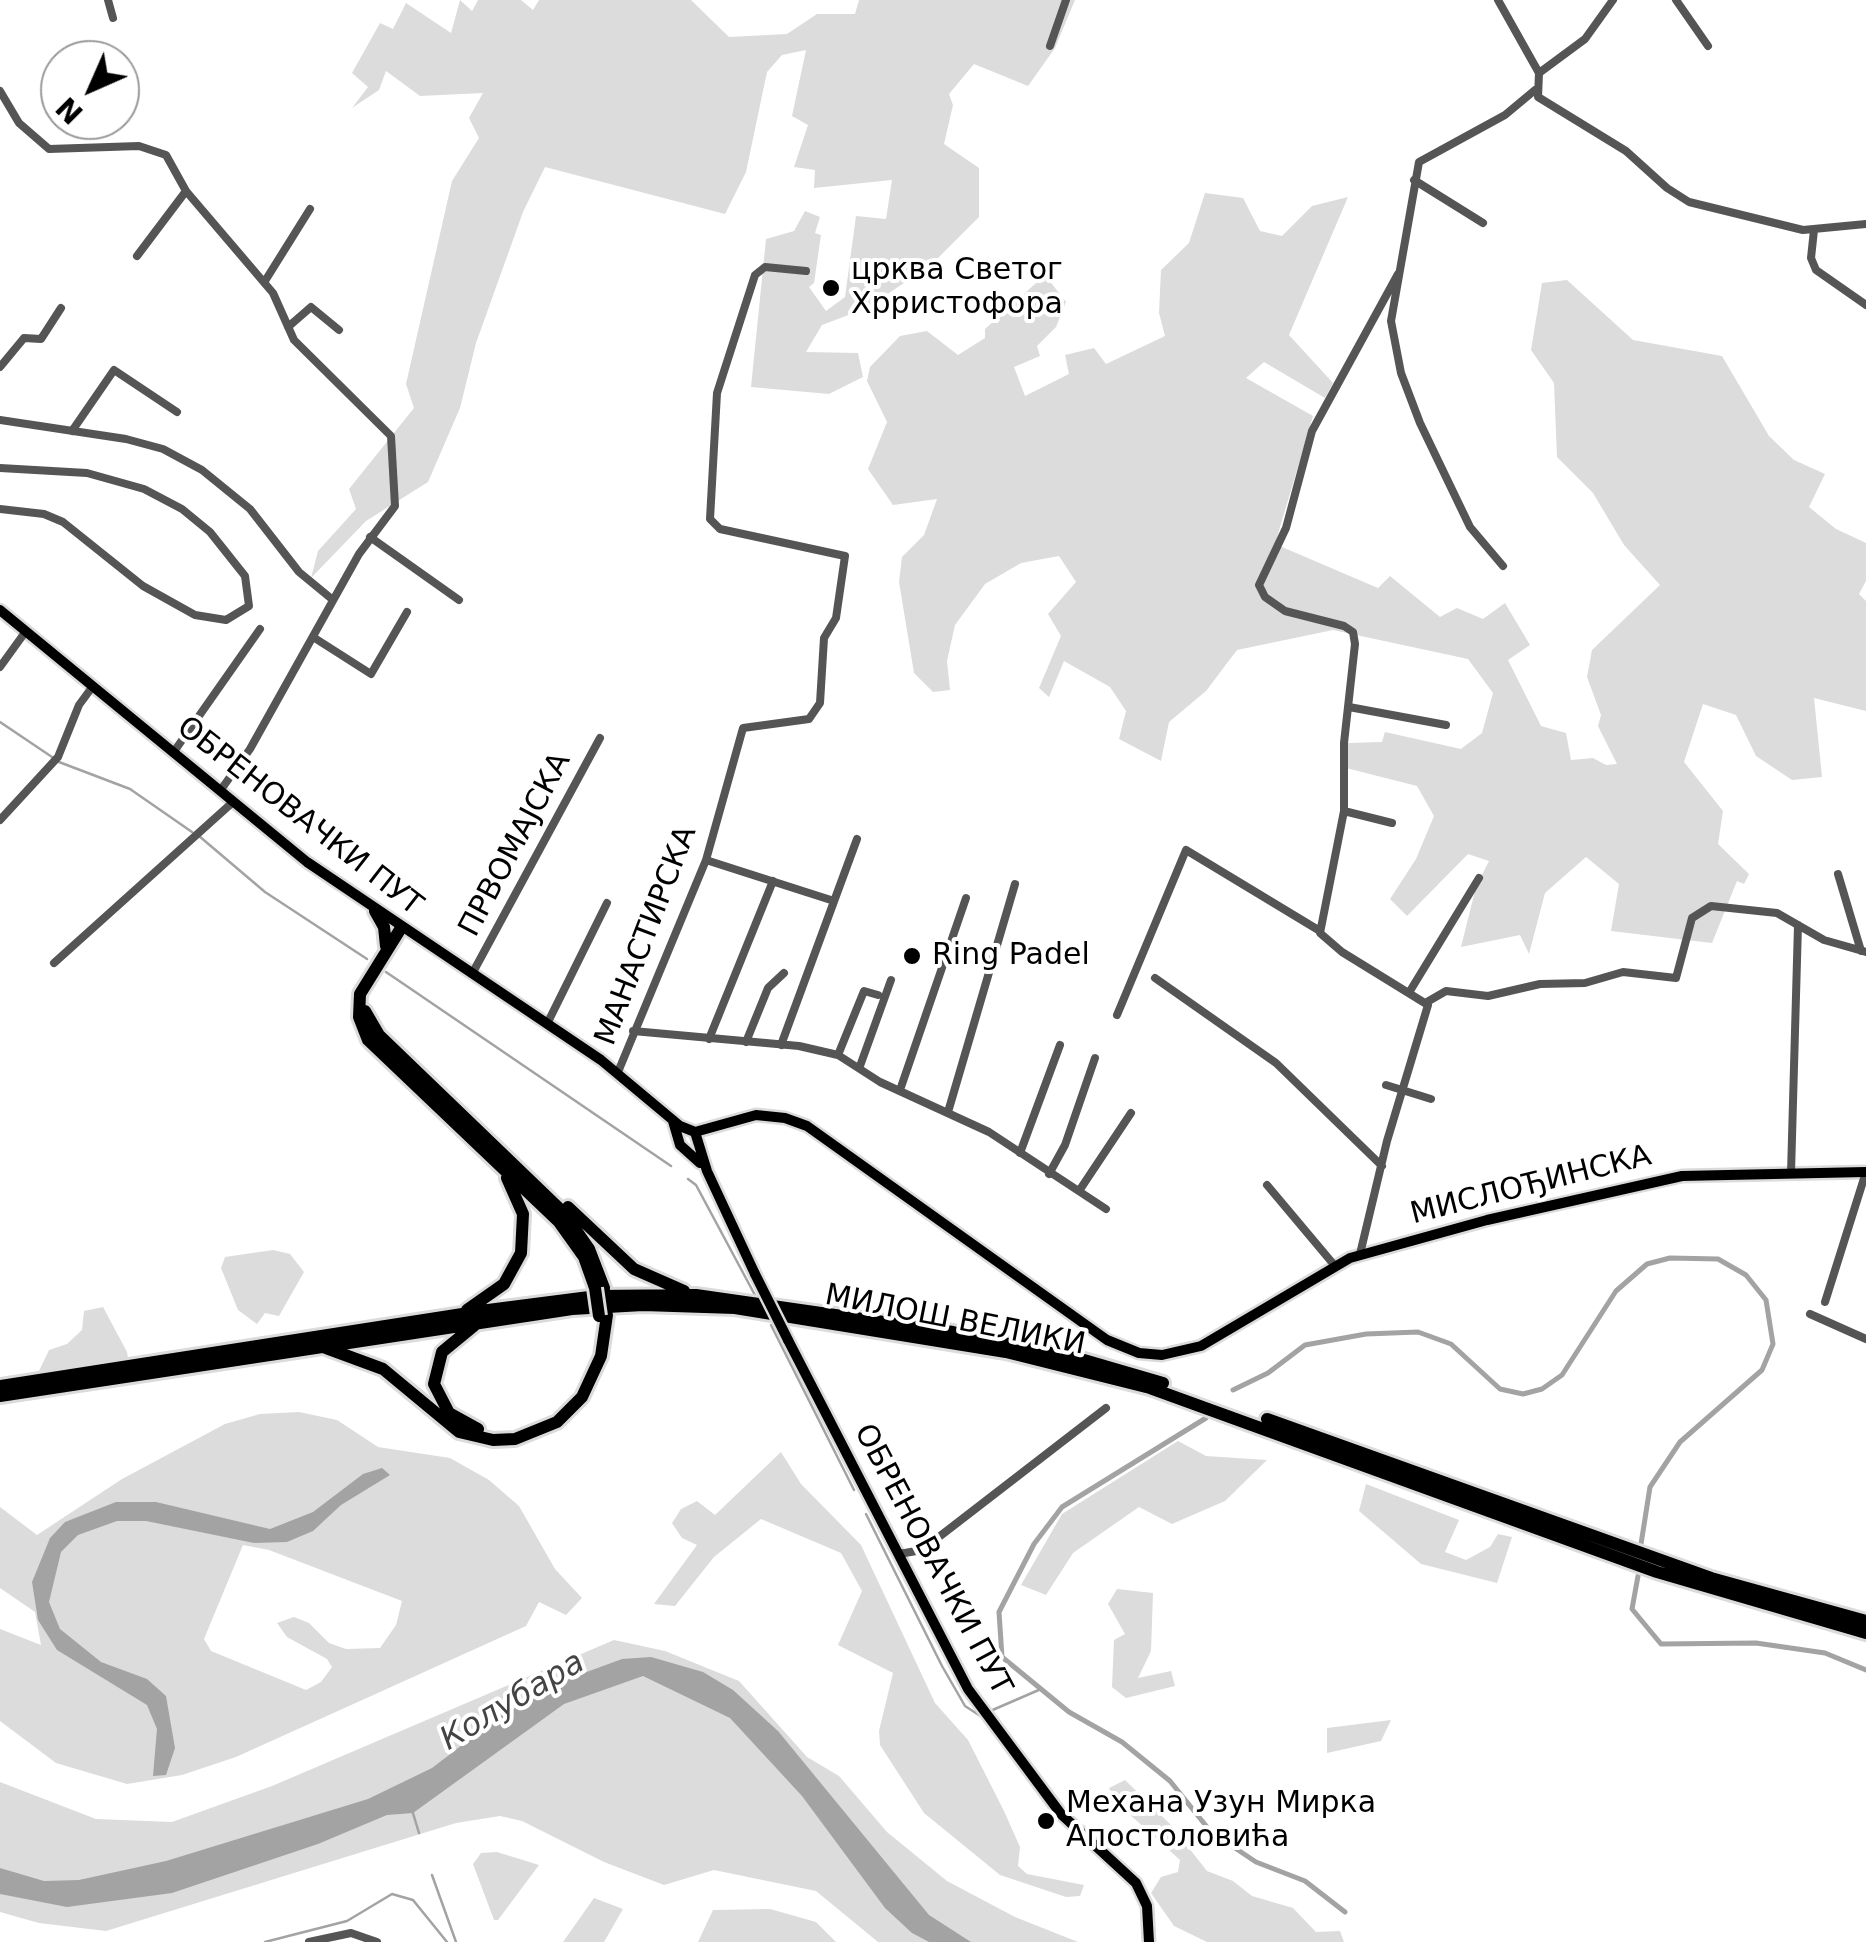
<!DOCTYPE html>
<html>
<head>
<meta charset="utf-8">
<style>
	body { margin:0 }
	#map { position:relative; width:1866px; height:1942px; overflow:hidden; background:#fff; font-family:"DejaVu Sans",sans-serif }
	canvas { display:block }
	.north { position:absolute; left:40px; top:40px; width:100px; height:100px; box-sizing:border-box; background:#fff; border:2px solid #999; border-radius:50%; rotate:225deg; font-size:28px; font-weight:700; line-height:40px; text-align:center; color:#000 }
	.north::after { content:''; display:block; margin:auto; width:35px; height:45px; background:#000; clip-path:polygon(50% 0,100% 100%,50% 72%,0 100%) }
</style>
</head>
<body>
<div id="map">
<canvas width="1866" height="1942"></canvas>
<div class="north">N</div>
</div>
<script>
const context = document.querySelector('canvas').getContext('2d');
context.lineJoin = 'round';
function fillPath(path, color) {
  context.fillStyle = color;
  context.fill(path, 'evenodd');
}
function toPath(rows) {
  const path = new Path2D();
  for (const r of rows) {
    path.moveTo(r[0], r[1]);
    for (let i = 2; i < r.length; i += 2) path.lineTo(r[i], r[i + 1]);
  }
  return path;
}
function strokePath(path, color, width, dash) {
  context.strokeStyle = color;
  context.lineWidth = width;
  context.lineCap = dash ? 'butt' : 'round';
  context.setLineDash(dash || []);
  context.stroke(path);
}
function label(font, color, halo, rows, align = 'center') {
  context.font = font + ' "DejaVu Sans",sans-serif';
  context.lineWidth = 8;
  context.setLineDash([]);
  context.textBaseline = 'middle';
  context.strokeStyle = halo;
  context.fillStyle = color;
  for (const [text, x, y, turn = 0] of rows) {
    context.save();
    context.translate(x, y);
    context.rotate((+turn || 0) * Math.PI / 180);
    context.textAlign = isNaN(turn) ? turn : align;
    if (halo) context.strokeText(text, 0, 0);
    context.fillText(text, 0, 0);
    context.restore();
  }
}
const green = toPath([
	[460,0,472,11,478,0,521,0,533,10,539,0,691,0,729,37,787,34,817,14,855,14,859,0,1075,0,1055,48,1028,86,974,64,949,94,953,105,944,144,979,168,979,217,932,264,867,308,822,325,806,352,858,353,863,377,829,394,751,387,766,239,794,231,805,211,820,217,815,233,821,235,814,283,809,287,826,311,845,297,856,216,886,219,892,180,814,188,815,170,794,167,808,125,792,116,806,50,782,55,767,72,746,172,725,214,545,167,523,212,476,343,460,408,428,482,366,521,311,578,318,551,356,509,349,489,414,408,406,384,452,181,479,138,469,118,483,93,420,96,386,71,379,90,352,108,368,87,352,73,380,23,393,29,406,3,451,33],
	[1205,193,1243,198,1260,231,1282,236,1312,206,1348,197,1289,335,1333,383,1325,398,1264,362,1246,378,1313,416,1275,544,1378,588,1390,576,1440,617,1457,608,1483,619,1505,603,1530,645,1508,660,1541,726,1566,733,1571,760,1593,758,1606,765,1617,764,1598,726,1601,715,1587,677,1592,650,1660,585,1624,545,1593,493,1557,457,1554,383,1531,350,1542,283,1567,280,1633,340,1722,356,1769,436,1794,460,1825,474,1809,507,1836,529,1866,543,1866,581,1859,594,1866,601,1866,711,1814,698,1822,777,1792,780,1756,756,1736,715,1703,704,1684,762,1723,811,1718,844,1749,874,1744,884,1737,881,1712,943,1611,931,1619,884,1586,857,1545,893,1529,954,1520,935,1461,947,1476,887,1489,861,1468,854,1407,916,1390,899,1416,859,1434,816,1417,786,1346,768,1348,743,1382,742,1385,732,1461,749,1482,733,1493,693,1468,659,1333,630,1237,650,1206,691,1169,722,1161,761,1119,739,1126,711,1110,687,1064,661,1049,697,1039,688,1061,636,1048,614,1076,582,1059,556,1021,563,985,584,955,625,947,661,950,690,933,692,914,673,899,582,902,557,924,535,937,499,893,505,868,469,887,422,867,381,870,367,900,336,927,331,958,355,985,338,985,329,1045,275,1066,302,1056,327,1037,346,1040,356,1014,367,1025,396,1069,374,1065,355,1094,348,1106,364,1165,336,1159,313,1161,270,1189,243],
	[273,1250,290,1254,304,1272,279,1316,265,1313,257,1324,238,1310,221,1268,225,1257],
	[103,1307,127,1352,131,1377,115,1386,94,1376,51,1384,38,1373,49,1350,67,1344,82,1330,84,1311],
	[299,1412,337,1420,378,1447,450,1458,489,1480,519,1506,555,1569,582,1598,566,1615,539,1602,526,1626,236,1757,182,1775,127,1784,56,1763,0,1721,0,1629,41,1645,35,1612,0,1588,0,1507,37,1535,122,1479,225,1424,260,1414],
	[243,1545,269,1550,402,1601,396,1625,380,1648,346,1649,329,1643,309,1623,294,1617,277,1623,287,1637,327,1659,332,1667,321,1682,306,1690,211,1651,204,1639],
	[1178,1441,1206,1456,1267,1460,1225,1501,1172,1524,1139,1507,1073,1553,1046,1595,1021,1585,1062,1514],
	[781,1452,801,1484,861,1545,935,1703,968,1740,1004,1811,1020,1847,1018,1866,1027,1874,1084,1885,1080,1896,1066,1897,1000,1875,924,1813,880,1745,879,1731,893,1673,838,1645,862,1591,841,1553,761,1519,714,1557,675,1606,654,1604,697,1545,682,1538,672,1523,681,1509,697,1501,715,1515],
	[1366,1484,1459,1520,1445,1552,1466,1560,1490,1547,1498,1534,1512,1537,1497,1583,1421,1564,1359,1511],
	[1117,1589,1153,1593,1151,1651,1138,1678,1171,1671,1175,1686,1126,1698,1112,1687,1114,1640,1125,1634,1108,1604],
	[614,1640,665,1651,739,1681,807,1757,839,1776,887,1832,947,1881,1015,1917,1078,1942,878,1942,816,1891,714,1870,664,1885,604,1862,522,1821,500,1816,456,1823,106,1931,39,1923,0,1912,0,1782,96,1819,172,1822,272,1786],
	[1391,1720,1381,1741,1327,1753,1327,1728],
	[1125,1780,1170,1824,1207,1871,1233,1881,1252,1896,1293,1908,1316,1932,1340,1931,1344,1942,1207,1942,1174,1926,1151,1893,1161,1877,1178,1872,1180,1860,1117,1803,1109,1788],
	[497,1852,539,1865,498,1920,494,1920,473,1864,481,1853],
	[594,1898,623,1909,604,1942,563,1942],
	[770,1909,816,1922,836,1942,698,1942,713,1910]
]);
const water = toPath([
	[382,1468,390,1475,341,1505,313,1531,287,1542,254,1543,146,1521,117,1521,78,1535,61,1552,49,1602,60,1629,101,1662,147,1679,166,1696,175,1748,166,1775,153,1776,157,1729,147,1705,57,1650,38,1620,32,1582,50,1538,65,1522,116,1502,156,1502,270,1529,313,1512,363,1474],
	[651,1657,703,1672,733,1690,778,1731,929,1915,971,1942,929,1942,912,1933,885,1908,802,1796,730,1718,643,1676,564,1704,413,1813,387,1815,318,1844,172,1893,67,1907,0,1894,0,1868,44,1881,79,1880,166,1861,368,1799,432,1768,500,1716,573,1677,622,1659]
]);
const stream = toPath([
	[0,722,52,757],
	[59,762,130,789,192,832],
	[199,836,265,892,367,959],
	[386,972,671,1166],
	[688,1179,696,1185,756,1297],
	[771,1325,854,1490],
	[866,1514,942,1666,965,1706,982,1717],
	[988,1712,1041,1689],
	[412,1810,419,1833],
	[432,1875,456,1942],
	[265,1942,347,1921,392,1894,413,1900,447,1942]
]);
const canal = toPath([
	[1233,1390,1268,1373,1305,1345,1366,1334,1418,1332,1451,1344,1500,1389,1523,1394,1542,1389,1562,1375,1616,1291,1647,1264,1670,1258,1718,1259,1746,1275,1766,1300,1773,1344,1762,1370,1680,1442,1650,1487,1641,1544],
	[1206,1418,1062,1507,1034,1544,999,1612,1002,1657,1069,1712,1122,1742,1170,1781,1211,1832,1256,1862,1305,1881,1345,1912],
	[1638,1576,1632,1609,1661,1644,1756,1643,1825,1653,1866,1670]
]);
const minor = toPath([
	[108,0,113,18],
	[1498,0,1539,73],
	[1613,0,1585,39,1539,73,1538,97,1626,151,1667,188,1689,202,1803,230,1866,224],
	[1676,0,1708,46],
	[1050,46,1066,0],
	[0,91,19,123,49,149,139,146,166,155,186,191,273,293,294,340,391,436,395,506,359,554,250,749,220,791],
	[1414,180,1483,223],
	[1814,230,1811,258,1816,270,1866,305],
	[137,256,186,191],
	[265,281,310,209],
	[288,327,311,307,339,330],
	[0,367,24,338,41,339,61,308],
	[0,420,126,439,163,449,202,470,250,509,299,572,333,600],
	[72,431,114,370,177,412],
	[0,468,87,473,144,489,182,509,210,532,245,576,249,606,226,620,195,615,143,586,63,522,44,514,0,509],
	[370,537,459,600],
	[1503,566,1470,527,1420,423,1401,373,1391,321,1419,162,1505,115,1535,90],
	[313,637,371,674,407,612],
	[0,667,26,631],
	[1349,707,1446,725],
	[173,753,260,629],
	[1344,811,1392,823],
	[0,820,58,757,79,705,93,686],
	[706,860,834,901],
	[1838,874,1861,951],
	[54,963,233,802],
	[472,974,600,738],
	[1155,978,1276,1063,1382,1166],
	[1410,991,1479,878],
	[1427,1002,1446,991,1488,996,1540,984,1585,983,1623,972,1676,978,1692,918,1711,906,1777,913,1824,940,1866,952],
	[1117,1015,1186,850,1320,931],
	[547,1024,607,903],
	[633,1031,799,1046,838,1055,880,1082,989,1132,1106,1209],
	[709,1039,773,881],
	[746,1042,768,988,784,973],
	[781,1045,857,839],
	[838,1055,864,991,878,995],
	[860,1066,891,980],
	[618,1072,706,860,743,728,809,719,820,703,824,638,836,618,845,556,720,529,710,519,717,393,755,275,765,267,806,271],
	[1386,1085,1431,1099],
	[900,1090,966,898],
	[948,1112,1015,884],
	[1020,1153,1060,1045],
	[1791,1173,1798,925],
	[1049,1174,1065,1145,1095,1058],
	[1267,1185,1335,1266],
	[1079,1191,1131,1113],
	[1360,1254,1387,1141,1428,1005,1342,952,1320,933,1344,811,1344,743,1355,644,1353,632,1344,626,1285,611,1265,597,1259,585,1286,528,1312,431,1398,274],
	[1825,1302,1866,1172],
	[1810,1314,1866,1339],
	[899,1554,922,1550,1106,1408],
	[309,1942,351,1933,377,1942]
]);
const major = toPath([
	[0,610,307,862,601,1060,680,1126,695,1132,707,1171,755,1274],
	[673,1121,680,1145,700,1163],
	[695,1132,756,1115,785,1118,807,1126,1107,1340,1139,1353,1162,1355,1201,1346,1350,1258,1487,1220,1682,1176,1866,1172],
	[788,1340,968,1689,1061,1814,1136,1883,1147,1906,1149,1942]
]);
const highway = toPath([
	[375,911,384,927,386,946],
	[401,928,360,994,359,1017,368,1040,559,1222,584,1257,595,1288],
	[365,1011,379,1035,564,1213,589,1249,604,1288],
	[568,1207,634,1269,684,1291],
	[467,1310,504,1284,521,1253,523,1214,507,1178],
	[476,1324,442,1352,434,1384,449,1413,478,1429],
	[326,1348,383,1369,459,1432,493,1440,515,1439,557,1422,582,1397,601,1356,607,1315],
	[0,1386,488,1310,597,1296,696,1295,953,1332,1084,1360,1163,1383],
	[0,1396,572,1309,643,1305,735,1308,1006,1352,1150,1388,1657,1572,1866,1633],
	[1267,1419,1711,1578,1866,1621]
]);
const majorBridge = toPath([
	[755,1274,788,1340]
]);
const highwayBridge = toPath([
	[595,1288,599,1316]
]);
const markers = [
	[831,288,10,"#000"],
	[912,956,10,"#000"],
	[1046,1821,10,"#000"]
];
const poiNames = [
	["црква Светог",851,271],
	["Хрристофора",851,305],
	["Ring Padel",932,956],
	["Механа Узун Мирка",1066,1804],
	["Апостоловића",1066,1838]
];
const streetNames = [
	["ОБРЕНОВАЧКИ ПУТ",299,817,38],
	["ПРВОМАЈСКА",516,845,-62],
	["МАНАСТИРСКА",647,936,-69],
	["МИСЛОЂИНСКА",1531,1186,-14],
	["МИЛОШ ВЕЛИКИ",955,1321,11],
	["ОБРЕНОВАЧКИ ПУТ",932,1560,62]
];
const waterNames = [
	["Колубара",513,1702,-31]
];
fillPath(green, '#dcdcdc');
fillPath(water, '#a3a3a3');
strokePath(stream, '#a3a3a3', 2.5);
strokePath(canal, '#a3a3a3', 5);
strokePath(major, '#dbdbdb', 15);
strokePath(highway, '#dbdbdb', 18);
strokePath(minor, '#555', 8);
strokePath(major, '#000', 10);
strokePath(highway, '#000', 12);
strokePath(majorBridge, '#dbdbdb', 15, []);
strokePath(highwayBridge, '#dbdbdb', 18, []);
strokePath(majorBridge, '#000', 10);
strokePath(highwayBridge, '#000', 12);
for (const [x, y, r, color] of markers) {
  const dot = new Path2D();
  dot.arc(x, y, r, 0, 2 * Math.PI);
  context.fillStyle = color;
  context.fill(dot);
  strokePath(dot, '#fff', 4);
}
label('30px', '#000', '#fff', poiNames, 'left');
label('30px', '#000', '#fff', streetNames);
label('italic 32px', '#444', '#fff', waterNames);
</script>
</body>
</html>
